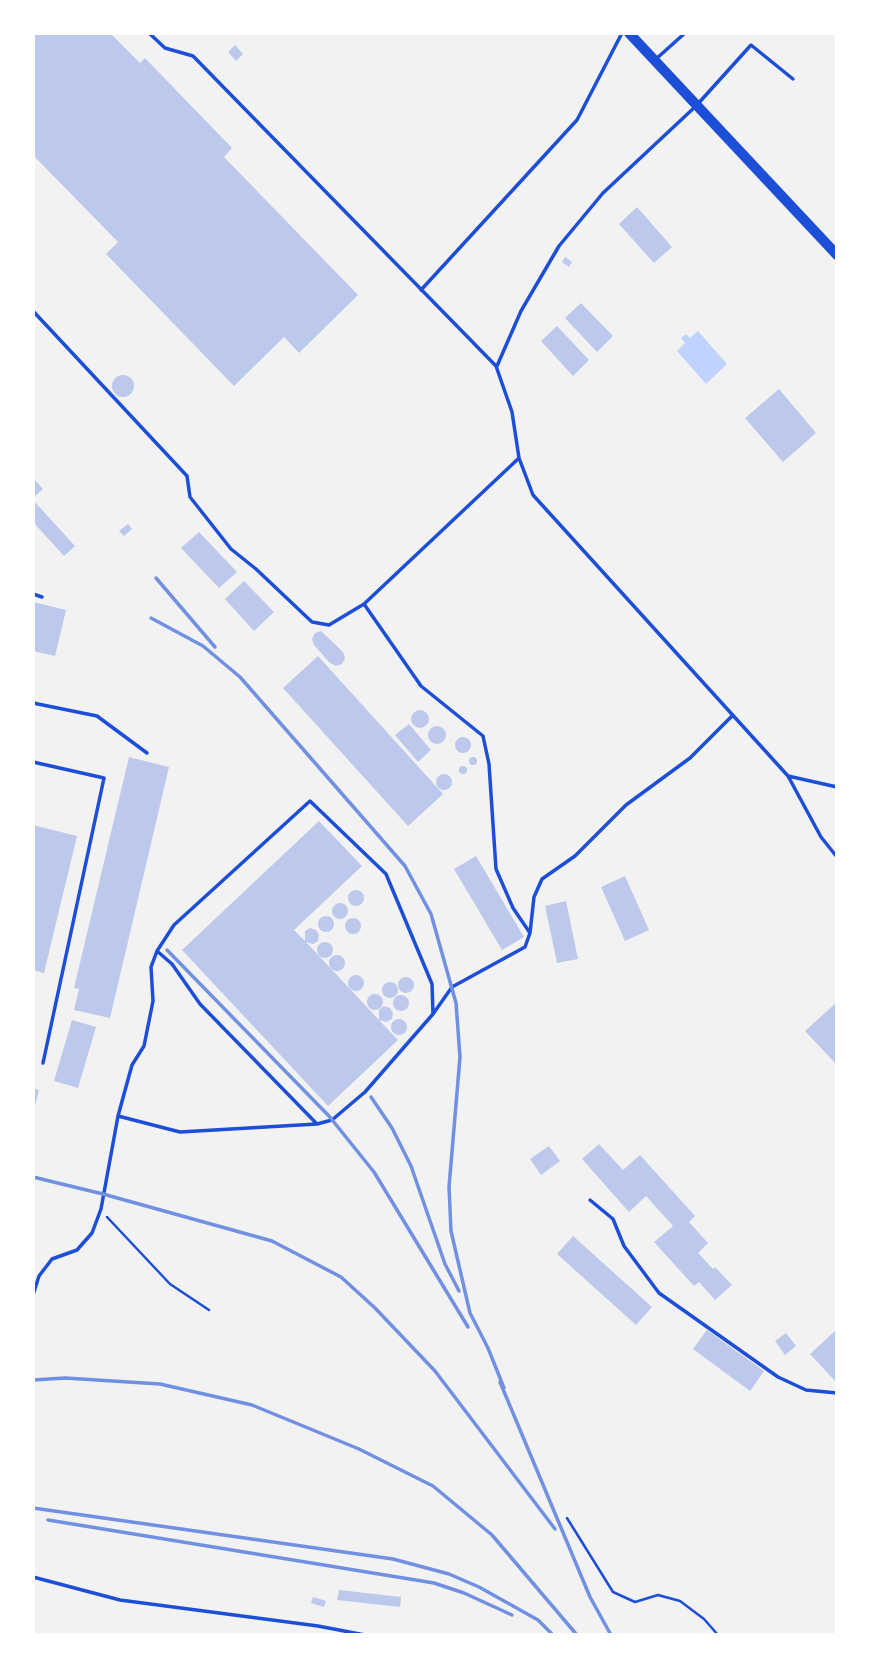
<!DOCTYPE html>
<html>
<head>
<meta charset="utf-8">
<style>
	body { margin:0 }
	#map { position:relative; width:870px; height:1668px; overflow:hidden; background:#f2f2f2; font-family:Spectral,serif }
	canvas { display:block }
	.frame { position:absolute; inset:0; border:35px solid #fff; pointer-events:none }
</style>
</head>
<body>
<div id="map">
<canvas width="870" height="1668"></canvas>
<div class="frame"></div>
</div>
<script>
const context = document.querySelector('canvas').getContext('2d');
context.lineJoin = 'round';
function fillPath(path, color) {
  context.fillStyle = color;
  context.fill(path, 'evenodd');
}
function toPath(rows) {
  const path = new Path2D();
  for (const r of rows) {
    if (r.length === 3) {
      path.moveTo(r[0] + r[2], r[1]);
      path.arc(r[0], r[1], r[2], 0, 2 * Math.PI);
      continue;
    }
    path.moveTo(r[0], r[1]);
    for (let i = 2; i < r.length; i += 2) path.lineTo(r[i], r[i + 1]);
  }
  return path;
}
function strokePath(path, color, width, dash) {
  context.strokeStyle = color;
  context.lineWidth = width;
  context.lineCap = dash ? 'butt' : 'round';
  context.setLineDash(dash || []);
  context.stroke(path);
}
const water = toPath([
	[698,331,727,364,706,384,677,351,685,343,681,338,686,334,690,338]
]);
const building = toPath([
	[33,33,110,33,140,63,145,58,232,148,224,157,358,295,299,353,284,337,234,386,106,254,118,242,33,155],
	[235,45,243,54,236,61,228,52],
	[637,207,672,247,654,263,619,224],
	[565,257,572,262,569,267,562,262],
	[581,303,613,336,597,352,565,318],
	[557,326,589,360,573,376,541,341],
	[123,386,11],
	[779,389,816,433,783,462,745,418],
	[33,478,43,489,33,498],
	[33,500,75,546,64,556,33,522],
	[128,524,132,529,124,536,119,531],
	[199,532,237,572,219,588,181,548],
	[244,581,274,612,254,631,225,599],
	[33,602,66,610,55,656,33,651],
	[321,631,343,652,345,658,342,664,336,666,330,663,314,645,312,639,315,633],
	[318,656,443,794,408,826,283,688],
	[420,719,9],
	[409,724,431,750,418,762,395,735],
	[437,735,9],
	[463,745,8],
	[473,761,4],
	[129,757,169,767,110,1018,74,1010,79,989,74,988],
	[463,770,4],
	[444,782,8],
	[319,821,362,866,294,930,305,941,305,931,310,928,316,930,319,935,318,941,313,944,306,942,379,1020,379,1010,384,1006,390,1008,393,1013,392,1019,386,1022,379,1020,398,1040,328,1106,182,950],
	[33,825,77,836,44,973,33,970],
	[476,856,524,937,502,950,454,869],
	[625,876,649,930,625,941,601,887],
	[356,898,8],
	[566,901,578,959,557,963,545,906],
	[340,911,8],
	[326,924,8],
	[353,926,8],
	[325,950,8],
	[337,963,8],
	[356,983,8],
	[406,985,8],
	[390,990,8],
	[375,1002,8],
	[401,1003,8],
	[837,1002,837,1065,805,1031],
	[399,1027,8],
	[72,1020,96,1027,78,1088,54,1081],
	[33,1088,39,1090,34,1110,33,1110],
	[599,1144,623,1170,640,1155,695,1216,689,1222,708,1243,698,1253,713,1269,715,1267,732,1285,715,1300,699,1282,694,1286,654,1242,673,1226,646,1196,629,1212,582,1159],
	[549,1146,560,1161,541,1175,530,1159],
	[573,1236,652,1307,636,1325,557,1254],
	[707,1330,764,1371,750,1391,693,1349],
	[836,1330,837,1379,835,1381,810,1354],
	[786,1333,796,1346,785,1355,775,1341],
	[339,1590,401,1597,400,1607,337,1600],
	[313,1597,326,1601,324,1607,311,1603]
]);
const path = toPath([
	[107,1217,170,1284,209,1310],
	[567,1518,613,1592,635,1602,658,1595,680,1601,704,1619,718,1635]
]);
const service = toPath([
	[149,33,165,48,193,56,496,366,512,412,519,458,533,495,788,776,821,837,837,857],
	[656,59,685,33],
	[421,290,577,120,622,33],
	[33,311,187,476,190,497,231,549,256,569,312,622,329,625,364,604],
	[497,366,521,311,559,246,603,193,696,106,751,45,793,79],
	[519,458,364,604,421,686,483,736,489,764,496,869,513,908,530,933],
	[33,594,42,597],
	[33,703,97,716,147,753],
	[33,762,104,778,43,1063],
	[788,776,837,787],
	[157,951,172,964,200,1004,317,1124],
	[118,1116,180,1132,317,1124,332,1120,365,1092,433,1014,452,987,525,947,530,933,534,897,542,879,575,856,626,805,690,758,733,715],
	[590,1200,613,1219,624,1246,659,1293,778,1377,806,1390,837,1393],
	[33,1295,39,1276,52,1259,77,1250,92,1233,101,1209,118,1116,132,1065,144,1046,153,1001,151,967,157,951,174,925,310,801,386,874,432,984,433,1014],
	[33,1577,120,1600,318,1626,365,1635]
]);
const primary = toPath([
	[629,33,837,255]
]);
const rail = toPath([
	[156,578,215,647],
	[151,618,203,646,240,677,405,866,431,914,456,1003,460,1057,449,1187,451,1231,470,1313,488,1348,504,1388],
	[167,950,329,1116,374,1172,468,1327],
	[371,1097,392,1128,411,1166,445,1264,459,1291],
	[33,1177,103,1194,272,1241,341,1277,375,1308,435,1371,555,1529],
	[33,1380,65,1378,160,1384,252,1405,359,1449,433,1486,492,1535,577,1635],
	[500,1382,590,1597,611,1635],
	[33,1508,393,1559,449,1574,479,1587,538,1620,553,1635],
	[48,1520,434,1583,464,1593,512,1615]
]);
fillPath(water, '#bfd3fe');
fillPath(building, '#bdc9ec');
strokePath(path, '#1d4ed8', 2.5);
strokePath(service, '#1d4ed8', 3.5);
strokePath(primary, '#1d4ed8', 10);
strokePath(rail, '#7290e2', 3.5);
</script>
</body>
</html>
